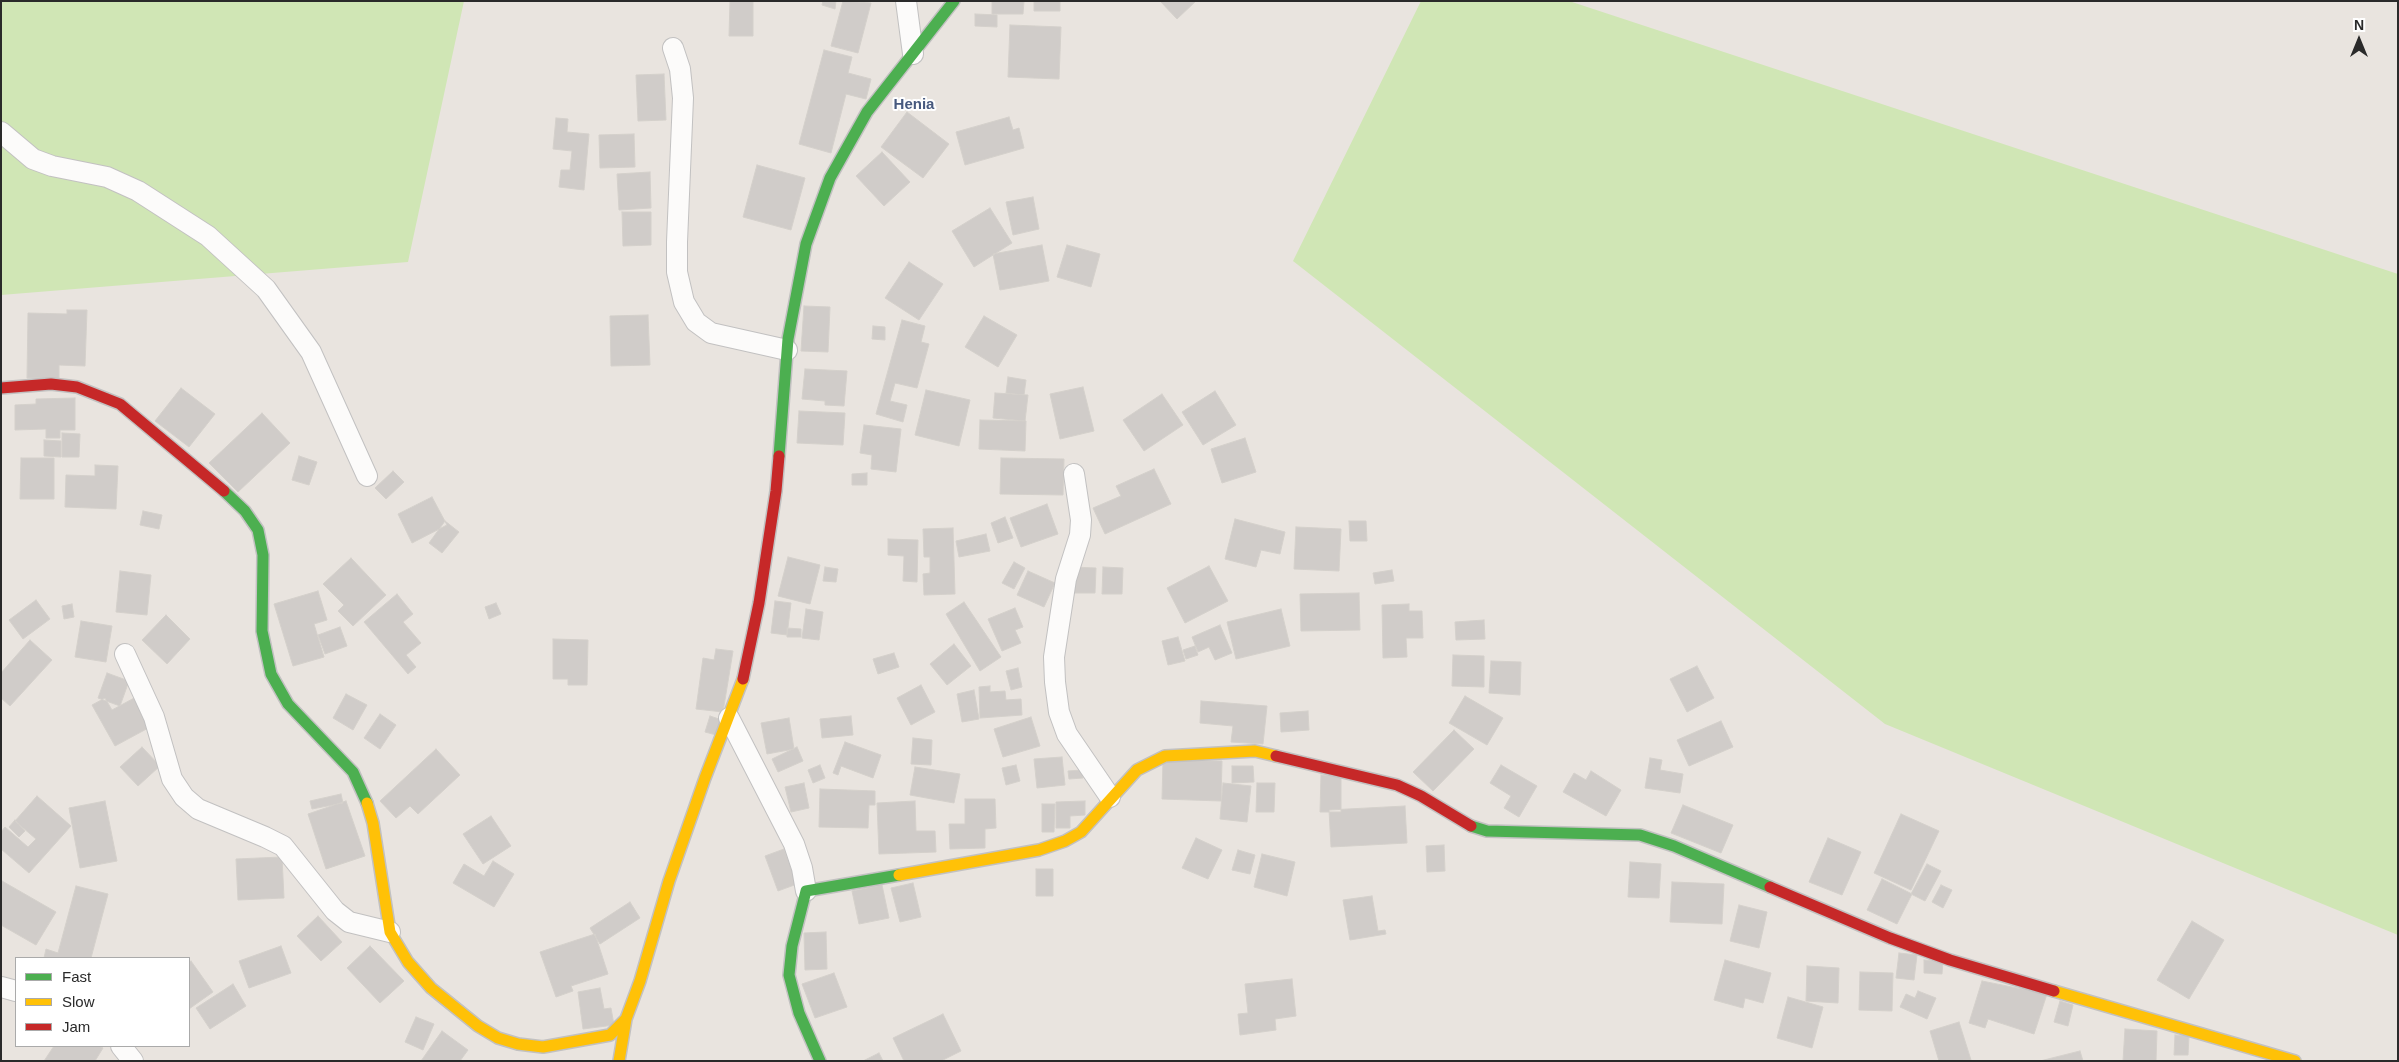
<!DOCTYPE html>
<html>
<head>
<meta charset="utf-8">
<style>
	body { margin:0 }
	#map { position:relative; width:2399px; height:1062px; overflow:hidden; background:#e9e4df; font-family:Helvetica,sans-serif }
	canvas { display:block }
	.frame { position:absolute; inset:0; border:2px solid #2a2a2a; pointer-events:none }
	.legend { position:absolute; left:15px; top:957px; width:175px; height:90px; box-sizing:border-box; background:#fff; border:1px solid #aaa; margin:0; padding:6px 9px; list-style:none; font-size:15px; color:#2a2a2a }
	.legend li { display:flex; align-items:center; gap:10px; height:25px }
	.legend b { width:25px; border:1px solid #aaa }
	.north { position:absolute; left:2334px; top:15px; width:50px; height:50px; -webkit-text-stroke:4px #fff; paint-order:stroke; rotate:0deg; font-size:14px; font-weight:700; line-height:20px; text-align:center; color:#2a2a2a }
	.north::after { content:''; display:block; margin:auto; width:18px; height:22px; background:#2a2a2a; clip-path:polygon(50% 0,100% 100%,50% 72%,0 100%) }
</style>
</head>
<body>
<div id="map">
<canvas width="2399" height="1062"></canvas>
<div class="frame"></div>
<ul class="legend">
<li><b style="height:6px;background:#4caf50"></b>Fast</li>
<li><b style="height:6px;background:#ffc107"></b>Slow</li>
<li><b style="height:6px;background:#c62828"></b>Jam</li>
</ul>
<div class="north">N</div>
</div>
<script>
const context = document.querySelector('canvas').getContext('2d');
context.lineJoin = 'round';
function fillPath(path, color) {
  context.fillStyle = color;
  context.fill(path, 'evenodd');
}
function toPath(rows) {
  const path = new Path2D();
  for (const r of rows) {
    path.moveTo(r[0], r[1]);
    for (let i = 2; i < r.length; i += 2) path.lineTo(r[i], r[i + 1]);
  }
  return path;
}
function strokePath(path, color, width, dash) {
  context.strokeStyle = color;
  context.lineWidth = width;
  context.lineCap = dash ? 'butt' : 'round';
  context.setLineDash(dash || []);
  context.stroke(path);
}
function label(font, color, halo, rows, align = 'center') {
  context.font = font + ' Helvetica,sans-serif';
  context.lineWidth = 4;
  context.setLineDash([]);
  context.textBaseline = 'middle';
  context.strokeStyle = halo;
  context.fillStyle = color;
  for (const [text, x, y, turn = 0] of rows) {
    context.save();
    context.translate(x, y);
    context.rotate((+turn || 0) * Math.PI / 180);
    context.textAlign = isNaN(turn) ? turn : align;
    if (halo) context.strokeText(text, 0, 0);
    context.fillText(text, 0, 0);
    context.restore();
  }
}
const green = toPath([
	[1,1,464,1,408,262,1,295],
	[1421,1,1569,1,2398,274,2398,935,1885,724,1293,261]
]);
const building = toPath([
	[730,1,753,1,753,36,729,36,730,1],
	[823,1,836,1,835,9,822,5,823,1],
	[843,1,871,3,858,53,831,46,843,1],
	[992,1,1024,1,1023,14,992,14,992,1],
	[1034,1,1060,1,1060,11,1034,11,1034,1],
	[1160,1,1196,1,1177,19,1160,1],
	[975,14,997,15,997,27,975,26,975,14],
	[1010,25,1061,27,1059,79,1008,77,1010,25],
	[824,50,852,57,848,73,871,79,866,99,846,94,831,153,799,144,824,50],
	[664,74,666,120,638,121,636,75,664,74],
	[907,112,949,144,923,178,881,147,907,112],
	[1009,117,1013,130,1019,128,1024,148,965,165,956,132,1009,117],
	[556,118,568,119,567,132,589,134,584,190,559,187,561,170,570,170,572,151,553,149,556,118],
	[634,134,635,167,600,168,599,135,634,134],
	[882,152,910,182,884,206,856,176,882,152],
	[757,165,805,178,791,230,743,217,757,165],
	[650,172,651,208,619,210,617,174,650,172],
	[1033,197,1039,229,1013,235,1006,202,1033,197],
	[990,208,1012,243,974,267,952,231,990,208],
	[622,212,651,212,651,245,623,246,622,212],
	[1042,245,1049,281,1000,290,993,254,1042,245],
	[1067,245,1100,254,1091,287,1057,277,1067,245],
	[909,262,943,284,919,320,885,298,909,262],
	[804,306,830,307,828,352,801,351,804,306],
	[67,310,87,310,85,366,59,365,59,378,27,378,28,313,67,314,67,310],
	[648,315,650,365,611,366,610,316,648,315],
	[984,316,1017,335,998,367,965,347,984,316],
	[902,320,925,326,921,342,929,344,917,388,895,383,890,401,907,405,903,422,876,414,902,320],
	[873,326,885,327,885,340,872,339,873,326],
	[805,369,847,371,844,406,825,405,825,401,802,399,805,369],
	[1008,377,1026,380,1024,395,1006,393,1008,377],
	[1083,387,1094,431,1060,439,1050,394,1083,387],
	[181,388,215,414,189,447,155,421,181,388],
	[926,390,970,400,959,446,915,435,926,390],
	[1215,391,1236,425,1203,445,1182,412,1215,391],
	[995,393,1028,395,1025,421,993,418,995,393],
	[1162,394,1183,425,1144,451,1123,420,1162,394],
	[75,398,75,430,60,430,60,438,46,438,46,429,15,430,15,405,36,404,36,399,75,398],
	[799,411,845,413,843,445,797,443,799,411],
	[262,413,290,443,238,492,209,463,262,413],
	[980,420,1026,421,1025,451,979,449,980,420],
	[864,425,901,429,896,472,871,469,872,455,860,453,864,425],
	[62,433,80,434,79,457,62,457,62,433],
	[1245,438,1256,472,1222,483,1211,449,1245,438],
	[44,440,61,441,61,457,44,456,44,440],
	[299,456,317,462,309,485,292,480,299,456],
	[21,458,54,458,54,499,20,499,21,458],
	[1001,458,1064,459,1063,495,1000,494,1001,458],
	[95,465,118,466,116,509,65,507,66,475,95,476,95,465],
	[1154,469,1171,504,1105,534,1093,508,1121,496,1116,486,1154,469],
	[393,471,404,482,386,499,375,488,393,471],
	[867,473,867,485,852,485,852,474,867,473],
	[432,497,447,525,412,543,398,514,432,497],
	[1047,504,1058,534,1021,547,1010,518,1047,504],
	[143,511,162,515,159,529,140,525,143,511],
	[1005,517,1013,538,998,543,991,523,1005,517],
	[1235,519,1285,532,1280,554,1261,550,1256,567,1225,559,1235,519],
	[445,521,459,532,442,553,429,543,445,521],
	[1349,521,1366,521,1367,541,1350,541,1349,521],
	[1296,527,1341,529,1339,571,1294,569,1296,527],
	[953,528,955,594,924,595,923,574,930,573,930,557,924,557,923,529,953,528],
	[986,534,990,551,959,557,956,541,986,534],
	[888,539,918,540,917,582,903,581,904,556,888,555,888,539],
	[788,557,820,565,810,604,778,596,788,557],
	[351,558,386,595,353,626,338,611,344,605,323,584,351,558],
	[1014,562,1025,568,1014,589,1002,583,1014,562],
	[1209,566,1228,601,1185,623,1167,588,1209,566],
	[825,567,838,569,836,582,823,581,825,567],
	[1072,567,1096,568,1095,593,1071,593,1072,567],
	[1103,567,1123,568,1122,594,1102,594,1103,567],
	[1392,570,1394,581,1375,584,1373,573,1392,570],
	[120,571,151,575,147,615,116,612,120,571],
	[1028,571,1055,583,1044,607,1017,595,1028,571],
	[318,591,327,620,314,624,324,657,293,666,274,604,318,591],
	[1359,593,1360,630,1301,631,1300,594,1359,593],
	[397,594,413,614,403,622,421,643,406,655,416,667,408,674,364,622,397,594],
	[36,600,50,619,23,639,9,620,36,600],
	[775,601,791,603,787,635,771,633,775,601],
	[964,602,1001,657,980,671,946,614,964,602],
	[496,603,501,614,489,619,485,607,496,603],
	[72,604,74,617,64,619,62,606,72,604],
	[1409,604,1409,611,1422,611,1423,638,1406,638,1407,657,1383,658,1382,605,1409,604],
	[1015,608,1023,627,1015,630,1021,643,1002,651,988,619,1015,608],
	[806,609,823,612,819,640,802,638,806,609],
	[1281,609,1290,646,1236,659,1227,622,1281,609],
	[166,615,190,639,167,664,142,640,166,615],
	[1484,620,1485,639,1456,640,1455,622,1484,620],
	[81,621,112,626,106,662,75,657,81,621],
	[1220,625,1232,653,1215,660,1209,647,1198,652,1192,637,1220,625],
	[340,627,347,646,325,654,318,635,340,627],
	[787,628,801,629,801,637,787,637,787,628],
	[1178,637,1185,661,1168,665,1162,641,1178,637],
	[553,639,588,640,587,685,568,685,568,679,553,679,553,639],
	[30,640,52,660,10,706,1,698,1,673,30,640],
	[954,644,971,666,947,685,930,664,954,644],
	[1195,646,1198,655,1186,659,1183,650,1195,646],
	[716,649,733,651,723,712,696,709,703,658,714,660,716,649],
	[894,653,899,667,878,674,873,659,894,653],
	[1453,655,1484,656,1484,687,1452,686,1453,655],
	[1491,661,1521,662,1520,695,1489,693,1491,661],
	[1697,666,1714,698,1687,712,1670,679,1697,666],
	[1018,668,1022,687,1011,690,1006,671,1018,668],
	[107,673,129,681,120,706,98,698,107,673],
	[921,685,935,712,911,725,897,698,921,685],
	[990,686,990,692,1005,691,1006,700,1021,699,1022,715,980,718,979,687,990,686],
	[974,690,979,719,962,722,957,694,974,690],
	[346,694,367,705,353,730,333,718,346,694],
	[1465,696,1503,718,1487,745,1449,723,1465,696],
	[136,697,152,726,115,746,92,705,105,698,112,710,136,697],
	[1201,701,1267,706,1263,744,1231,742,1233,726,1200,723,1201,701],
	[1308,711,1309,730,1281,732,1280,713,1308,711],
	[380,714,396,725,380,749,364,738,380,714],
	[710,716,725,721,720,736,705,732,710,716],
	[851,716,853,735,822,738,820,719,851,716],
	[1031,717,1040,746,1003,757,994,729,1031,717],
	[789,718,794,749,767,754,761,723,789,718],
	[1721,721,1733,747,1689,766,1677,740,1721,721],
	[1454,730,1474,749,1433,791,1413,772,1454,730],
	[913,738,932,740,931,765,911,764,913,738],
	[845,742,881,755,873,778,841,766,838,775,833,773,845,742],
	[142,747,160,766,138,786,120,767,142,747],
	[797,747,803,761,778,772,772,759,797,747],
	[436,749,460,775,418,814,410,806,396,818,380,801,436,749],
	[1062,757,1065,785,1037,788,1034,759,1062,757],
	[1650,758,1662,760,1660,770,1683,774,1680,793,1645,788,1650,758],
	[1163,760,1222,761,1221,801,1162,799,1163,760],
	[820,765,825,778,813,783,808,770,820,765],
	[1016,765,1020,781,1006,785,1002,768,1016,765],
	[1501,765,1537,786,1519,817,1504,808,1511,796,1490,783,1501,765],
	[1232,766,1253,766,1254,782,1232,783,1232,766],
	[915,767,960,774,954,803,910,795,915,767],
	[1082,770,1083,778,1069,779,1068,771,1082,770],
	[1591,771,1621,790,1606,816,1563,792,1574,773,1586,780,1591,771],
	[1321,775,1341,776,1341,812,1320,812,1321,775],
	[804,783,809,808,791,812,785,787,804,783],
	[1223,783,1251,786,1247,822,1220,819,1223,783],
	[1257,783,1275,783,1274,812,1256,812,1257,783],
	[820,789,875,791,875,805,869,805,868,828,819,827,820,789],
	[341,794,343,803,312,809,310,801,341,794],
	[37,796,71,826,29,873,1,849,1,832,5,827,28,847,36,839,15,821,37,796],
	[965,799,995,799,996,828,985,829,985,848,950,849,949,824,965,824,965,799],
	[105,801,117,861,80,868,69,808,105,801],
	[346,801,365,856,326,869,308,814,346,801],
	[915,801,916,831,935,831,936,852,879,854,877,803,915,801],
	[1085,801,1085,815,1070,816,1070,828,1056,828,1056,802,1085,801],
	[1042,804,1055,804,1054,832,1042,832,1042,804],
	[1683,805,1733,825,1721,853,1671,833,1683,805],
	[1405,806,1407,843,1331,847,1329,810,1405,806],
	[1901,814,1939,831,1911,890,1874,873,1901,814],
	[491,816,511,846,483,864,463,834,491,816],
	[15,820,25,831,19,837,9,827,15,820],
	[1196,838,1222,850,1208,879,1182,868,1196,838],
	[1828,838,1861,852,1842,895,1809,882,1828,838],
	[1444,845,1445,871,1427,872,1426,846,1444,845],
	[784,849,797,884,778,891,765,856,784,849],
	[1238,850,1255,855,1250,874,1232,870,1238,850],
	[1262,854,1295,862,1287,896,1254,887,1262,854],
	[282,857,284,898,238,900,236,859,282,857],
	[493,861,514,874,494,907,453,883,464,864,484,876,493,861],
	[1630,862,1661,864,1659,898,1628,897,1630,862],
	[1927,864,1941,871,1925,901,1911,894,1927,864],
	[1036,869,1053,869,1053,896,1036,896,1036,869],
	[1882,879,1912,894,1897,924,1867,910,1882,879],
	[2,881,56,912,36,945,1,925,2,881],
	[1672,882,1724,884,1722,924,1670,922,1672,882],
	[913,883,921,917,900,922,891,888,913,883],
	[882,885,889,918,859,924,852,891,882,885],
	[1941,885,1952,890,1943,908,1932,902,1941,885],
	[76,886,108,894,91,958,44,958,46,949,58,953,76,886],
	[1372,896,1378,931,1385,930,1386,934,1350,940,1343,900,1372,896],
	[630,902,640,918,600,944,590,928,630,902],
	[1739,905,1767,912,1759,948,1730,941,1739,905],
	[318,916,342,942,321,961,297,936,318,916],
	[2192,921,2224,940,2189,999,2157,980,2192,921],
	[826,932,827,969,805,970,804,933,826,932],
	[595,934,608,974,571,986,573,991,556,997,540,952,595,934],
	[281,946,291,973,249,988,239,961,281,946],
	[370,946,404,981,380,1003,347,968,370,946],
	[1899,953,1917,955,1914,980,1896,978,1899,953],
	[1725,960,1771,973,1763,1003,1745,998,1743,1008,1714,1000,1725,960],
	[1924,960,1943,961,1942,974,1924,973,1924,960],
	[191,961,213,992,189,1009,189,963,191,961],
	[1807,966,1839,968,1838,1003,1806,1001,1807,966],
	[1860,972,1893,973,1892,1011,1859,1010,1860,972],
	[834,973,847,1007,815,1018,802,984,834,973],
	[1292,979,1296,1016,1275,1019,1276,1030,1240,1035,1238,1014,1248,1013,1245,984,1292,979],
	[1982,981,2047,994,2034,1034,1988,1019,1985,1028,1969,1023,1982,981],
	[233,984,246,1006,210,1029,196,1008,233,984],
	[600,988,604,1009,611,1008,614,1025,583,1029,578,992,600,988],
	[1918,991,1936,998,1927,1019,1900,1007,1906,994,1915,998,1918,991],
	[1788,997,1823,1007,1812,1048,1777,1038,1788,997],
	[2060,1001,2073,1005,2068,1026,2054,1022,2060,1001],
	[943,1014,961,1051,941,1061,904,1061,893,1038,943,1014],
	[416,1017,434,1024,423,1050,405,1042,416,1017],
	[1959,1022,1971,1060,1939,1061,1930,1031,1959,1022],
	[2125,1029,2157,1031,2156,1061,2123,1061,2125,1029],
	[442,1031,468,1050,460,1061,421,1061,442,1031],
	[2175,1035,2189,1036,2188,1055,2174,1055,2175,1035],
	[54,1046,99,1046,103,1048,95,1061,44,1061,54,1046],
	[2080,1051,2083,1061,2040,1061,2080,1051],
	[879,1053,883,1061,863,1061,879,1053]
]);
const street = toPath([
	[906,1,913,54],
	[673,48,680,69,683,98,677,242,677,272,684,302,696,322,711,333,787,350],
	[1,132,33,159,52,166,107,177,138,191,208,236,266,289,311,352,367,476],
	[1074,474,1081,520,1080,535,1066,579,1054,657,1055,682,1059,712,1067,734,1110,797],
	[125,654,154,717,172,779,184,797,198,809,265,837,283,846,335,911,349,922,390,932],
	[729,718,794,844,802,868,806,891],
	[1,987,16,991],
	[121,1046,133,1061]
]);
const fast = toPath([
	[779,456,788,339,806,244,830,178,867,112,954,1],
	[224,491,245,511,258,530,263,555,262,631,271,674,288,704,353,772,367,803],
	[1471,826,1487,831,1640,835,1674,846,1770,887],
	[820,1061,799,1013,789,975,792,946,806,891,899,875]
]);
const slow = toPath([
	[367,803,373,823,390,932,408,962,431,988,478,1026,498,1038,518,1044,543,1047,610,1035,626,1019],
	[899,875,1039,850,1065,841,1081,832,1137,770,1165,756,1255,751,1276,756],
	[2054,991,2295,1061],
	[619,1061,626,1019,640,981,669,881,705,778,743,679]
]);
const jam = toPath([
	[1,388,51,384,77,387,120,404,224,491],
	[743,679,759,603,776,491,779,456],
	[1276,756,1397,785,1421,796,1471,826],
	[1770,887,1890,938,1950,960,2054,991]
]);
const quarterNames = [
	["Henia",914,105]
];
fillPath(green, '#d0e6b5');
fillPath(building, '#d0ccc9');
strokePath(building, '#d4d0cb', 1);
strokePath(street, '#c2c1c1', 22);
strokePath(fast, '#c2c1c1', 14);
strokePath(slow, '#c2c1c1', 14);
strokePath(jam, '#c2c1c1', 14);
strokePath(street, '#fcfbfa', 20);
strokePath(fast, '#4caf50', 11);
strokePath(slow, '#ffc107', 11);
strokePath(jam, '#c62828', 11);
label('bold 15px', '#47597e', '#fff', quarterNames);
</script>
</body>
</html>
